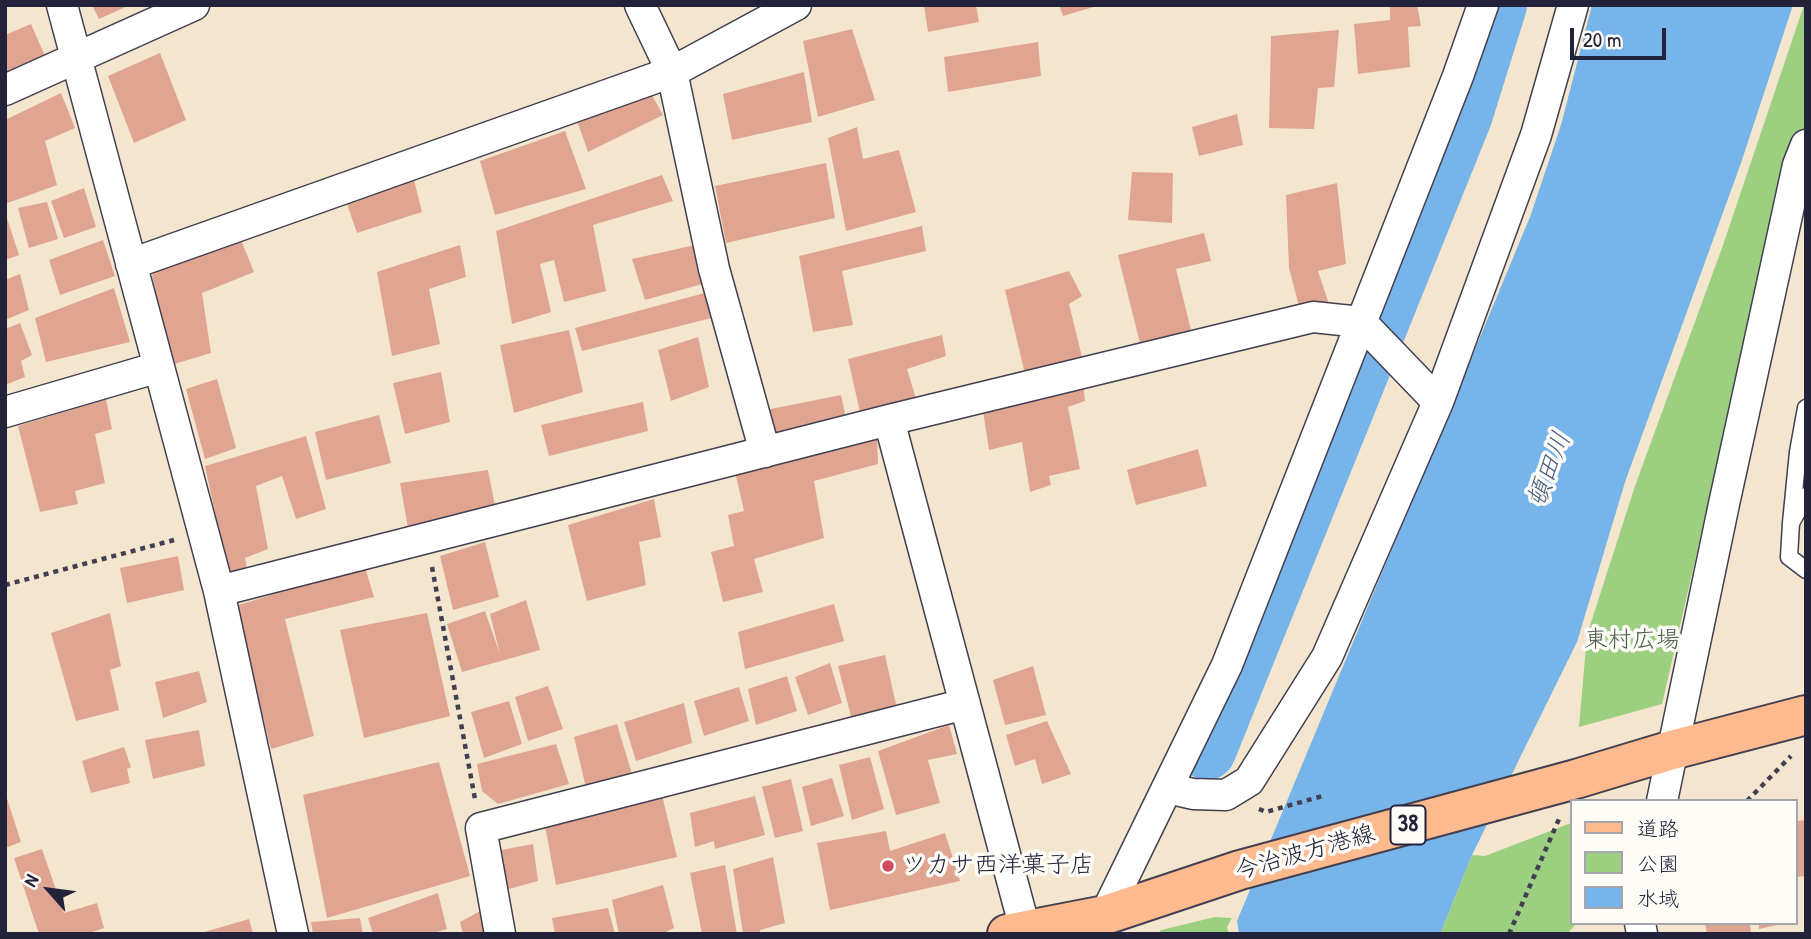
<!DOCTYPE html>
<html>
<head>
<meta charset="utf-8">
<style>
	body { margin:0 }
	#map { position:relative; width:1811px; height:939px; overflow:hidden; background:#f4e6ce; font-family:"Patrick Hand","Klee One",sans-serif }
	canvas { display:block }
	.frame { position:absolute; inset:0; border:7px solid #22223b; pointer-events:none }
	.legend { position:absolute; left:1570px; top:799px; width:228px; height:126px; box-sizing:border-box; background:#fdfcf7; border:2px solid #a5a5ac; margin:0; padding:9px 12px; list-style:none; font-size:21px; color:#22223b }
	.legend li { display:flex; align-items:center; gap:14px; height:35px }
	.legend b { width:35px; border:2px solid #a5a5ac }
	.north { position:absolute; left:14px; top:855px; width:70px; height:70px; -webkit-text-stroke:5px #fdfcf7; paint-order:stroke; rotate:298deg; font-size:19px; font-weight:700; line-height:28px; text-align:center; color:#22223b }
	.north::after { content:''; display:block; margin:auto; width:24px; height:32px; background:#22223b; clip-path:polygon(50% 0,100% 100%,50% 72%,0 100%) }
	.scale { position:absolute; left:1570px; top:28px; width:96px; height:32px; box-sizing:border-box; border:4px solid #22223b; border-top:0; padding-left:9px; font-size:21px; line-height:24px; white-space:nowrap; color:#22223b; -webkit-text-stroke:5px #fdfcf7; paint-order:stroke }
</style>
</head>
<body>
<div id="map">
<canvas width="1811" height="939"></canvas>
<div class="frame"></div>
<ul class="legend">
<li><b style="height:9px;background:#fcba8e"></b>道路</li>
<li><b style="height:19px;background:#9cd080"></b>公園</li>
<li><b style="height:19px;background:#77b4e9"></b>水域</li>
</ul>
<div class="north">N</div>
<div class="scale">20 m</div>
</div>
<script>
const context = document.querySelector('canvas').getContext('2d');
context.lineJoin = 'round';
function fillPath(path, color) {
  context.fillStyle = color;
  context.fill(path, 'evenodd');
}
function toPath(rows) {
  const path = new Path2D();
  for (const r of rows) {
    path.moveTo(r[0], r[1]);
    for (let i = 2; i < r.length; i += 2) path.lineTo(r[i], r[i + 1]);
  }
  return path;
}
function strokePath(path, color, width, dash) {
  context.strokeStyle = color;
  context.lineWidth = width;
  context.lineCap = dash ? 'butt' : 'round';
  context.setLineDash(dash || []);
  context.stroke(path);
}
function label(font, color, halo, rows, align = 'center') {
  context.font = font + ' "Patrick Hand","Klee One",sans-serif';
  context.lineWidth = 7;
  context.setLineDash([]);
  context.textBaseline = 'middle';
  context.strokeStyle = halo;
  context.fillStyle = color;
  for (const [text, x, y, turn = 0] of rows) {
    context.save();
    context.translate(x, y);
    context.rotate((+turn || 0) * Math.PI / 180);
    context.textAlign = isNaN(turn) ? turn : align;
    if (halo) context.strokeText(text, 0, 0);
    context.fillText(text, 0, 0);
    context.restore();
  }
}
const green = toPath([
	[1804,5,1806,5,1806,123,1772,226,1662,704,1579,727,1587,635,1635,486,1723,245],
	[1571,823,1571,923,1577,923,1567,934,1440,934,1472,855,1485,856],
	[1215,917,1232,918,1227,927,1229,934,1158,934,1161,930]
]);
const water = toPath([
	[1592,5,1793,5,1741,163,1625,482,1577,642,1472,855,1440,934,1239,934,1237,921,1530,217,1561,125]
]);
const river = toPath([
	[1207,751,1463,117,1498,5]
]);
const building = toPath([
	[92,5,130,5,99,19],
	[924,5,976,5,979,22,928,32],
	[1059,5,1097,5,1097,6,1063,16],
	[1390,5,1417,5,1421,26,1408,27,1410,67,1358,74,1354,24,1390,20],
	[31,24,45,56,5,72,5,35],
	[852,29,875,100,818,117,803,41],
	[1339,30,1334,87,1318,88,1314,129,1269,128,1271,36],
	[1038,42,1041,76,948,92,944,57],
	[160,53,186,120,134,143,108,76],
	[804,72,812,122,732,140,723,94],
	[649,90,663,115,588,152,575,115],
	[61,93,75,128,45,141,57,185,5,204,5,120],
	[1237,114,1243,145,1199,156,1192,127],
	[857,127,863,159,899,150,916,212,846,231,828,138],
	[565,131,586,189,495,215,480,161],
	[826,163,835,218,726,243,715,186],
	[1132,172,1173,173,1172,223,1128,220],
	[662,175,673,201,593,225,606,291,564,302,554,260,540,264,551,312,512,324,496,231],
	[414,180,422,212,357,233,347,204],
	[1337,183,1346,264,1318,271,1329,304,1300,310,1289,268,1286,195],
	[84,188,96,227,64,238,51,201],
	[47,202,58,239,29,248,18,208],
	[5,212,19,255,5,260],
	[922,226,926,251,842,271,853,325,813,332,799,256],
	[1204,233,1211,261,1176,269,1191,330,1140,343,1118,255],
	[103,240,115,276,60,295,49,260],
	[241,240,254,272,202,293,211,353,171,365,152,275,159,267],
	[460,245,466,277,429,289,440,344,392,356,377,272],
	[695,245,706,283,645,300,632,259],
	[1069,271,1082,296,1069,304,1082,357,1025,374,1005,290],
	[20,274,29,310,5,320,5,280],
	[114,288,130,342,46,362,35,318],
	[712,291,719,316,582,351,575,328],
	[20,323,32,355,21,361,25,377,5,385,5,329],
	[569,330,583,392,514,413,500,345],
	[942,335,946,356,907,369,917,402,860,412,848,359],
	[698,337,709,387,671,401,658,350],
	[441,372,450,422,405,434,393,383],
	[217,379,236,448,205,459,186,389],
	[1083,382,1085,401,1068,407,1080,469,1049,476,1051,485,1030,492,1022,442,989,450,983,411],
	[841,395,847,423,769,445,761,411],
	[106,399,112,429,95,434,105,483,75,491,78,504,40,512,18,426],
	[643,402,648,431,549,456,541,425],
	[379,415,391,463,326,480,315,432],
	[877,435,878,464,814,481,824,538,754,559,763,592,723,602,711,552,734,546,728,515,744,511,736,476],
	[306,436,326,509,296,519,282,476,256,486,268,549,245,558,248,574,229,578,205,466],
	[1198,449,1207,486,1136,505,1127,470],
	[488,470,496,511,408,528,400,483],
	[654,499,661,537,639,542,646,585,587,601,568,525],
	[485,542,499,597,453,610,440,556],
	[178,556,184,590,127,603,120,568],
	[365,567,374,597,285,619,314,736,271,749,235,606],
	[526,600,540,650,462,672,447,624,485,611,500,654,490,614],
	[834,604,844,641,745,669,738,632],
	[110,613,121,666,110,670,119,710,76,721,51,633],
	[427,613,450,716,364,738,340,630],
	[885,655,897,709,853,724,838,666],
	[830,663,842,703,808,715,795,677],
	[1033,666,1046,715,1005,725,993,680],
	[199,671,207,702,163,718,155,682],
	[787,676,797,711,756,725,748,689],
	[548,686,563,729,528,741,515,697],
	[739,687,749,721,704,736,694,701],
	[509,701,522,744,484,758,471,712],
	[684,703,692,743,636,761,624,722],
	[1047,721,1071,774,1042,784,1035,759,1015,766,1006,735],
	[617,724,632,774,586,788,574,737],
	[949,725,957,754,928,760,940,803,896,815,878,751],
	[199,730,205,766,153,779,145,740],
	[556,744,569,784,498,804,482,791,477,764],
	[124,747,131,767,127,769,130,783,91,793,82,761],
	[870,757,884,809,852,820,839,765],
	[439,762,470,876,327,918,303,795],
	[832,778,844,816,811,826,802,787],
	[791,779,803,831,775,838,762,787],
	[5,792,21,842,5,848],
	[662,795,677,857,556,885,545,826],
	[755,796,765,835,715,849,714,841,695,847,690,813],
	[1806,820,1806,876,1795,877,1795,821],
	[886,831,890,851,945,833,960,881,830,910,817,843],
	[533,844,538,881,505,890,496,851],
	[42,849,64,913,97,903,104,928,87,934,39,934,14,858],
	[773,857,785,923,760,930,760,934,743,934,733,869],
	[725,865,737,934,702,934,690,873],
	[663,885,674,928,662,934,619,934,612,900],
	[438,893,447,929,430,934,373,934,368,918],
	[608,908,615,934,555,934,552,918],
	[482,910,488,934,463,934,460,922],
	[360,918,363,934,313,934,311,922],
	[249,919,253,934,201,934,201,933],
	[1705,923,1750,923,1751,934,1707,934],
	[1759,923,1782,923,1782,924,1759,929]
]);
const path = toPath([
	[432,567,475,799],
	[5,585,174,540],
	[1747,801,1791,756],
	[1259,809,1266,812,1326,795],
	[1509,934,1559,819]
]);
const service = toPath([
	[1806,496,1791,523,1789,557,1806,570],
	[1791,523,1798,452,1806,408]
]);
const minor = toPath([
	[62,5,219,591,293,934],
	[640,5,672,72,714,269,765,452],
	[5,90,194,5],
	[131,264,672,72,796,5],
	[5,412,159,367],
	[889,420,1025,929],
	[219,591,889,420,1313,317,1361,322,1438,402],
	[1167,788,1193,794,1226,795,1249,781,1327,657,1438,402,1536,135,1573,5],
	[1662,801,1724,504,1798,165,1806,145],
	[1105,915,1227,665,1458,76,1483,5],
	[1640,923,1642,934],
	[500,934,481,828,965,704]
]);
const primary = toPath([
	[1007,934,1105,915,1240,870,1576,779,1672,750,1806,715]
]);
const markers = [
	[888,866,7,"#d1495b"]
];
const shields = [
	[1408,825,35]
];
const shieldNames = [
	["38",1408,825]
];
const parkNames = [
	["東村広場",1632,641]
];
const streetNames = [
	["今治波方港線",1305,853,-16]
];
const poiNames = [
	["ツカサ西洋菓子店",902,866]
];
const waterNames = [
	["頓田川",1550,470,-69]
];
fillPath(green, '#9cd080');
fillPath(water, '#77b4e9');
strokePath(river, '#77b4e9', 58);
fillPath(building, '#dfa591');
strokePath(service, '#423f51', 19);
strokePath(minor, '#423f51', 33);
strokePath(primary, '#423f51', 42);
strokePath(path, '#423f51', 4.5, [5, 5]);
strokePath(service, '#fff', 16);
strokePath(minor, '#fff', 30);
strokePath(primary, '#fcba8e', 38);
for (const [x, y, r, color] of markers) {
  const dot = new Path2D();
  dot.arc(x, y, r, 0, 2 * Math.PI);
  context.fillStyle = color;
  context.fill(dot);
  strokePath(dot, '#fdfcf7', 2.5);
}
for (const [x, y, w] of shields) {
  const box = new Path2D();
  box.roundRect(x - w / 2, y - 19.5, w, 39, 5);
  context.fillStyle = '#fdfcf7';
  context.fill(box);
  strokePath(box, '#22223b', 2);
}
label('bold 23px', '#22223b', null, shieldNames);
label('24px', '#4d5f53', '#fdfcf7', parkNames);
label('24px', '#22223b', '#fdfcf7', streetNames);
label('24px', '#22223b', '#fdfcf7', poiNames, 'left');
label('italic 26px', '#445c81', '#fdfcf7', waterNames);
</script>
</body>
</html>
